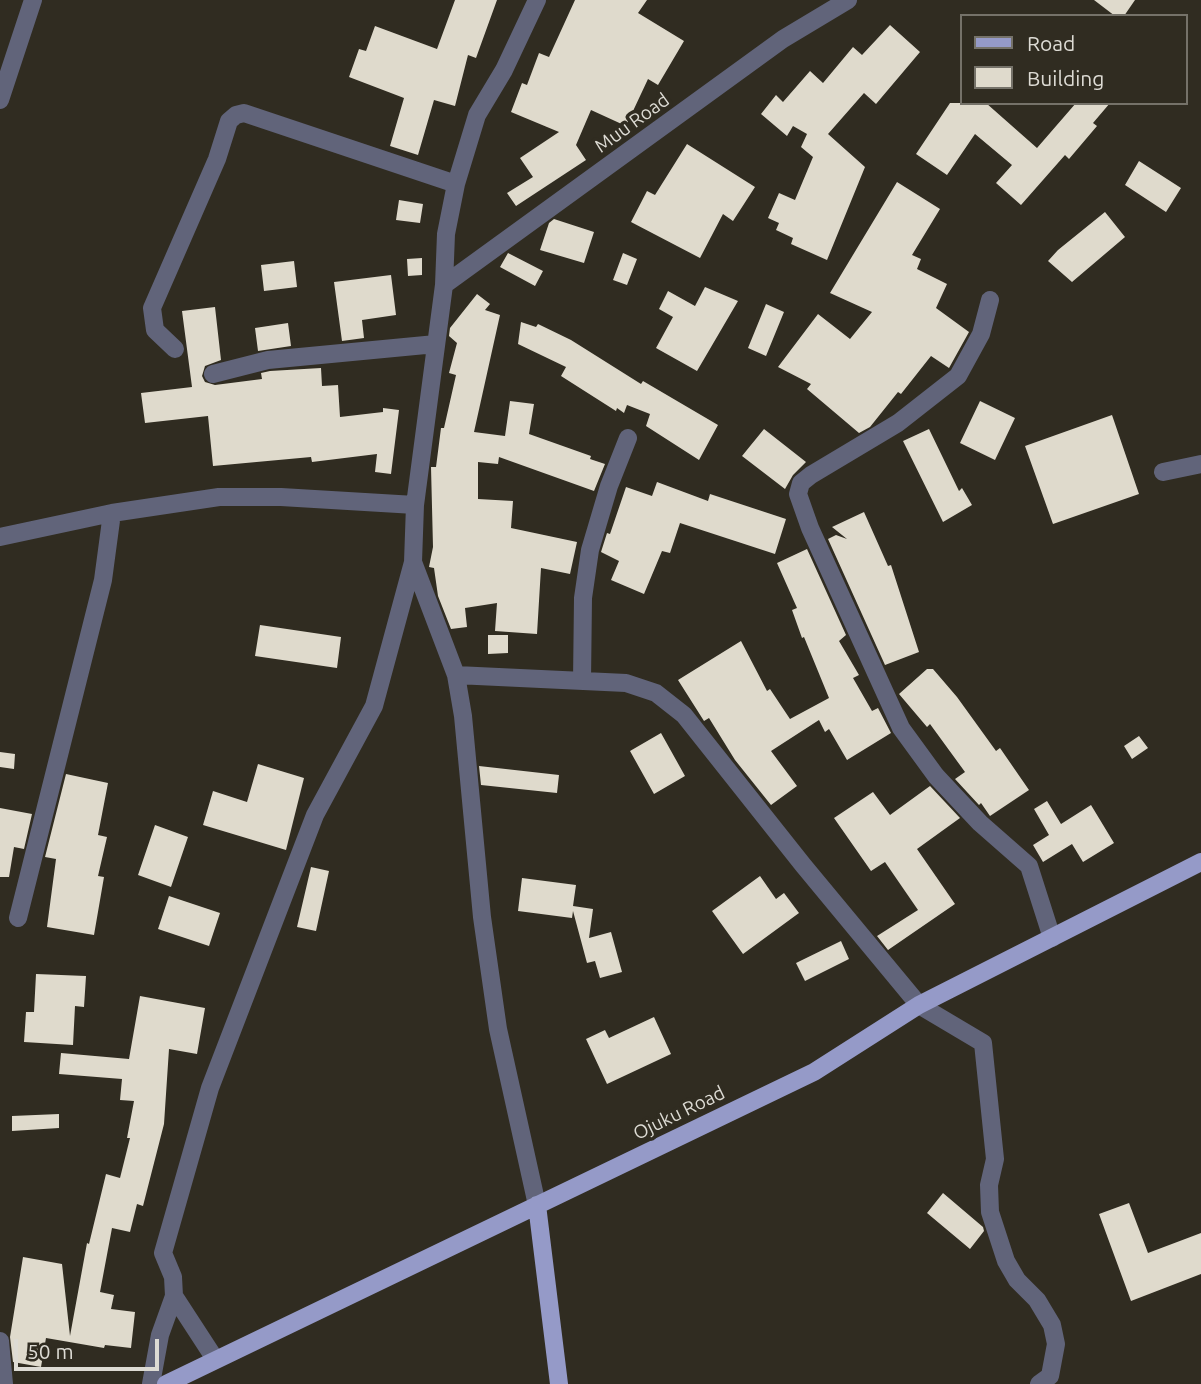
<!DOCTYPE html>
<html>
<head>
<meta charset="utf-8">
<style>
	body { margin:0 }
	#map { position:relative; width:1201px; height:1384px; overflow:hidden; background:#302c21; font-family:Ubuntu,sans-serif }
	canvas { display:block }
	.legend { position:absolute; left:960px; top:14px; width:228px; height:91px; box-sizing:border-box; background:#302c21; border:2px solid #757269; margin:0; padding:9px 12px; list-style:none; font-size:21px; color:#dddbd4 }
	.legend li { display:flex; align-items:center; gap:14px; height:35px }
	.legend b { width:35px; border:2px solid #757269 }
	.scale { position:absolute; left:14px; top:1339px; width:145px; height:32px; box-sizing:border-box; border:4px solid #dddbd4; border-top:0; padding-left:9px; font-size:21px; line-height:24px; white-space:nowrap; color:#dddbd4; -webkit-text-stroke:5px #302c21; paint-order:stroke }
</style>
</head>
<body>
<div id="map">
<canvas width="1201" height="1384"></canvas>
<ul class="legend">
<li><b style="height:9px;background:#959ac8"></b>Road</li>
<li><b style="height:19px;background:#dfdacc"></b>Building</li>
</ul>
<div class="scale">50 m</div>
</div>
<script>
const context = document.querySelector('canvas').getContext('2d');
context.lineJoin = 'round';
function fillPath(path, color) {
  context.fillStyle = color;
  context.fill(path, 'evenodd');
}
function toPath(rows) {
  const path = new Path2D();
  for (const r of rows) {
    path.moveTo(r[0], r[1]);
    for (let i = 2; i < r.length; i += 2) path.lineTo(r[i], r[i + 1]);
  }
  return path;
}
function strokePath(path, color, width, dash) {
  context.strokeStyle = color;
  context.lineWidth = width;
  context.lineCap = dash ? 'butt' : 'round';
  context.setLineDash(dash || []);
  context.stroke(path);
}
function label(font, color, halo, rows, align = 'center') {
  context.font = font + ' Ubuntu,sans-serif';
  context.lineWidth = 7;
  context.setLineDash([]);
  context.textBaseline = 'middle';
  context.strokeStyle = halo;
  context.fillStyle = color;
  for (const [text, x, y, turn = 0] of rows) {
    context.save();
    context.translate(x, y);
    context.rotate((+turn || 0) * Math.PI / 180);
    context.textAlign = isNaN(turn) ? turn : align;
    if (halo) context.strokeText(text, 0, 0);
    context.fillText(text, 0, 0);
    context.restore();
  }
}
const building = toPath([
	[455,0,497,0,476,58,468,55,455,106,434,100,418,155,390,146,404,98,349,77,359,49,366,51,375,26,437,49],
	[575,0,647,0,638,13,684,41,658,85,648,79,626,126,591,110,576,145,586,160,516,206,507,193,533,177,520,158,559,132,511,112,522,83,527,85,539,53,549,57],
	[1094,0,1135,0,1124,16,1115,16],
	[890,25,920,52,876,104,864,93,828,134,865,167,827,260,791,244,793,238,776,230,779,223,768,218,779,193,795,200,813,157,801,147,807,134,793,126,787,136,761,114,776,95,783,102,810,71,823,83,853,47,862,55],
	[950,103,986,103,1037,148,1076,103,1110,103,1093,123,1097,126,1069,159,1065,155,1021,205,996,183,1012,165,975,134,947,175,916,154],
	[687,144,755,187,733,221,723,214,700,258,631,222,647,191,655,195],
	[1139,161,1181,188,1166,212,1125,185],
	[897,182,940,209,912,255,921,259,917,269,947,284,936,308,969,332,949,368,931,356,901,394,898,392,870,427,859,433,807,389,811,384,778,367,818,314,850,339,872,312,830,293],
	[399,200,423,204,420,223,396,220],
	[1105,212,1125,237,1072,282,1048,261,1058,250],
	[554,219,594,232,584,263,540,250,549,223],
	[508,253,543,271,535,286,500,267],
	[623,253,637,259,627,285,613,280],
	[422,258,422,275,408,276,407,259],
	[294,261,297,287,264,291,261,265],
	[391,275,396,315,362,320,364,338,342,341,334,282],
	[705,287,738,301,697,371,656,348,673,317,659,309,668,291,695,306],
	[477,294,490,304,485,310,500,315,474,432,505,436,510,401,534,404,529,434,591,456,590,459,605,464,594,491,499,457,498,464,478,462,478,499,513,501,511,528,577,542,570,574,541,568,537,634,495,631,497,603,465,608,467,627,451,629,438,596,434,568,429,567,433,547,431,467,436,467,441,428,444,428,456,375,449,373,457,343,449,336,450,328],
	[766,304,784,312,766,356,748,348],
	[215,307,221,360,205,366,202,376,205,382,215,385,262,379,261,373,270,371,321,368,322,386,338,385,340,417,383,412,383,408,399,410,391,474,375,472,377,454,312,462,311,457,213,466,208,416,145,423,141,393,192,387,182,311],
	[521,322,536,327,538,324,571,340,641,384,643,381,718,425,699,460,646,426,650,414,627,405,624,413,617,408,616,411,561,376,566,367,518,344],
	[288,323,291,346,258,351,255,328],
	[980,401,1015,418,995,460,960,443],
	[1112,415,1139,494,1053,524,1025,446],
	[764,429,806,462,793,475,785,489,742,456],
	[929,429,959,491,962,488,972,505,943,522,903,441],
	[657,482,708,501,710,494,786,519,775,554,680,523,670,553,662,551,644,594,611,580,619,561,601,552,607,533,610,534,626,487,652,496],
	[864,512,888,566,891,565,919,652,885,665,828,539,836,535,847,539,832,527],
	[807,549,846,635,839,641,859,675,853,678,872,711,878,708,891,733,847,760,829,729,825,732,819,720,771,751,797,786,771,805,735,760,709,718,704,721,678,680,741,641,767,691,770,689,790,719,829,698,804,637,802,638,792,610,797,608,777,563],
	[260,625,341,637,337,668,255,656],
	[488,635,508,635,508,653,488,654],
	[927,669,933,669,957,697,996,751,1000,748,1029,790,990,816,981,803,979,805,955,779,965,772,930,724,927,727,899,694],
	[661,733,685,776,654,794,630,751],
	[1139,736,1148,748,1132,759,1124,746],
	[0,752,15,754,14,769,0,767],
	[258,764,304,778,286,850,203,825,213,791,247,802],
	[479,766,559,775,557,793,481,785],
	[66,774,108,783,98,835,107,837,98,876,104,877,94,935,47,927,56,859,45,857],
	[930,786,960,818,917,849,955,904,888,950,877,936,918,910,885,862,871,871,834,818,873,792,890,815],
	[1047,801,1061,824,1091,805,1114,843,1083,862,1072,844,1043,862,1033,845,1049,835,1034,809],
	[0,808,32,814,24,849,14,847,9,877,0,877],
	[155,825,188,837,171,887,138,875],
	[311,867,329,871,316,931,297,927],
	[760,876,776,899,784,893,799,913,743,954,712,911],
	[522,878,576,885,573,906,593,909,589,938,611,932,622,972,600,978,595,961,587,963,573,911,572,918,518,911],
	[169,896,220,913,209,946,158,929],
	[841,941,849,959,805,981,796,963],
	[36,974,86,976,84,1007,75,1006,73,1045,24,1042,26,1012,34,1012],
	[140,996,205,1008,197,1054,169,1049,164,1124,143,1206,137,1204,130,1232,112,1228,100,1292,114,1295,111,1309,135,1312,131,1348,105,1345,104,1348,46,1338,41,1367,13,1362,10,1337,23,1257,62,1264,70,1336,87,1243,89,1244,106,1174,120,1178,130,1138,127,1138,134,1101,120,1100,122,1079,59,1074,61,1053,129,1059],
	[654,1017,671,1054,607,1084,586,1039,605,1030,609,1038],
	[59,1114,59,1128,12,1131,12,1116],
	[943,1193,983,1227,984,1231,970,1249,927,1213],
	[1129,1203,1148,1253,1201,1233,1201,1274,1131,1301,1099,1214]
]);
const minor = toPath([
	[537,0,504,70,477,115,456,184,446,234,444,285,415,505,413,562,456,675,463,716,482,917,498,1029,537,1205],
	[0,100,33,0],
	[444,285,783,39,848,0],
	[990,300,981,334,958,376,898,423,811,475,801,483,798,494,810,528,901,728,936,776,980,823,1029,866,1052,938],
	[175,349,155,330,152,308,217,159,229,121,236,115,244,113,456,184],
	[213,374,268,360,436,344],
	[1163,472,1201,464],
	[0,537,112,513,219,497,281,497,415,505],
	[456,675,626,683,656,693,684,715,803,865,919,1005,983,1043,995,1159,989,1185,990,1212,1006,1261,1017,1280,1037,1300,1052,1325,1056,1344,1050,1376,1039,1384],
	[582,681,583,598,590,550,609,486,628,438],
	[18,918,103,580,112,513],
	[0,1341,4,1384],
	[215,1359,174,1296,173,1277,163,1253,210,1088,315,815,374,706,413,562],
	[151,1384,160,1335,174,1296]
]);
const major = toPath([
	[537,1205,559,1384],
	[166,1384,814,1072,919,1005,1201,862]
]);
const streetNames = [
	["Muu Road",632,123,-36],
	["Ojuku Road",679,1113,-26]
];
fillPath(building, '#dfdacc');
strokePath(minor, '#61647a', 18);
strokePath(major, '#959ac8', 18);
label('19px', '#dddbd4', '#302c21', streetNames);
</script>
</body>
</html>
